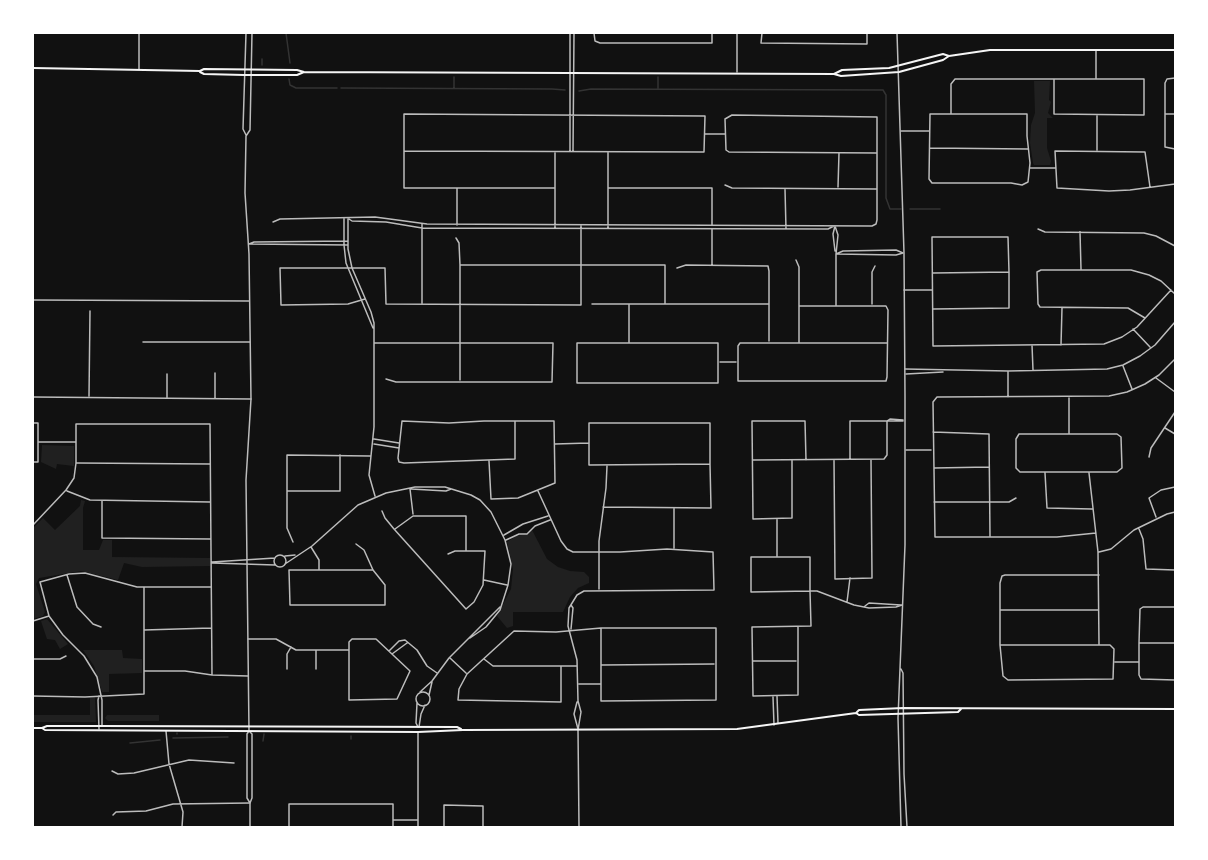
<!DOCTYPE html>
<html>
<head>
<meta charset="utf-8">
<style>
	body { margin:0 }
	#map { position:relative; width:1208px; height:860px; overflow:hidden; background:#111; font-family:"Asap Condensed",sans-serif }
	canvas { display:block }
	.frame { position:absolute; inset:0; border:34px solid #fff; pointer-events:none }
</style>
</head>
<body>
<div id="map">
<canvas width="1208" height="860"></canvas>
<div class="frame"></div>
</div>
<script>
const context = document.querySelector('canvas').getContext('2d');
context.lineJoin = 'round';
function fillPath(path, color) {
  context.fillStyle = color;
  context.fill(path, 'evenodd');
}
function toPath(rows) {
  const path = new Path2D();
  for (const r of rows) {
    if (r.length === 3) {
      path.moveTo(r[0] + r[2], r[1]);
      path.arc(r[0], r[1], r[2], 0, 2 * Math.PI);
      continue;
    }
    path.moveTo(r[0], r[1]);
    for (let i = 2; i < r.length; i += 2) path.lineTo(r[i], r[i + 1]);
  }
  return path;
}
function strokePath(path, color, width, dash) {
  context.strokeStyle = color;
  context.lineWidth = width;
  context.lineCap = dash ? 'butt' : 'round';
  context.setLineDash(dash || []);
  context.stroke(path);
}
const green = toPath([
	[1034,81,1050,81,1049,100,1051,102,1048,113,1053,118,1047,118,1047,148,1051,161,1050,165,1034,165,1033,163,1030,143,1031,125,1035,113],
	[42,445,74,446,74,466,57,464,56,469,41,462],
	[81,500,85,501,83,508,83,550,99,550,103,540,112,540,112,557,210,558,210,566,142,567,124,563,118,580,81,571,39,578,36,584,45,612,43,616,33,619,33,528,43,518,55,530,80,506],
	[532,530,547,559,558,567,570,571,584,572,589,577,589,583,578,588,570,597,563,612,513,612,513,626,507,628,497,616,511,589,513,569,507,542,516,536,528,534],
	[47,619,68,644,60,649,55,640,47,639,41,621],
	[83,650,122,650,123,658,142,659,142,673,109,674,109,692,102,692,94,666],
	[95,697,96,722,33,722,33,715,90,715,90,698],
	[107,715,159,715,159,721,108,721,105,718]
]);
const stream = toPath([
	[286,33,290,63],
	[262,65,262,59],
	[658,77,658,88],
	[289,79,290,85,296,88,337,88],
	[341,88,552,89,565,90],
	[454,88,454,77],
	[579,91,591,89,883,90,886,95,886,198,890,209,901,209],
	[910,209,940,209],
	[177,734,177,733],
	[173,738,228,737],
	[351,739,351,736],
	[263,741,264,734],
	[130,743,160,740]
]);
const minor = toPath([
	[594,33,595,41,600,43,712,43,712,33],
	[737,33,737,72],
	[762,33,761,43,867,44,867,33],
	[1096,50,1096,78],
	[139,69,139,33],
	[1175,78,1167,79,1165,83,1165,147,1175,149],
	[930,114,1027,114,1027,136,1030,163,1028,182,1022,185,1011,183,932,183,929,179,930,114],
	[951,114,951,84,955,79,1144,79,1144,115,1054,114,1054,79],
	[1166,114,1175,114],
	[1097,116,1097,150],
	[901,131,929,131],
	[705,134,725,134],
	[930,148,1028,149],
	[404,151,704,152,705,116,404,114,404,188,555,188],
	[570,151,570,33],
	[573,151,574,33],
	[1030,168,1055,168],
	[725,185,732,188,876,189],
	[838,187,839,153],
	[1150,187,1145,152,1055,151,1057,188,1109,191,1130,190,1175,184],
	[457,188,457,225],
	[608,188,712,188,712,224],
	[785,189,786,229],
	[344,218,344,245,346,263,373,328],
	[348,219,348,249,352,268,371,312,374,323,374,427,369,475,375,496],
	[349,219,352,221,386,222,422,228,828,229,834,226],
	[273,222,280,219,375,217,427,224,872,226,876,224,877,220,877,117,732,115,725,119,726,150,729,152,877,153],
	[835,226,838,235,836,254,836,305],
	[555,228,555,152],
	[608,228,608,152],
	[1038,229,1045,232,1144,233,1156,236,1175,246],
	[1080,232,1081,269],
	[456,238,459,243,460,265,460,380],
	[249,244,254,242,348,241],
	[249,244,348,245],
	[835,251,833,234,835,226],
	[836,254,843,251,896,250,903,253],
	[837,254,896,255,903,253],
	[796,260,799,267,799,342],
	[460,265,665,265,665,304],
	[712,265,712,229],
	[677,268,686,265,768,266,769,271,769,341],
	[933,273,1009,272],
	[904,290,932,290],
	[365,299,348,304,281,305,280,268,385,268,386,304,581,305,581,226],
	[33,300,249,301],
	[422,303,422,224],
	[592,304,769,304],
	[872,304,872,272,875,266],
	[629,305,629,342],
	[799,306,886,306,888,310,887,377,886,381,738,381,738,346,740,343,887,343],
	[933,309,1009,308,1009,272,1008,237,932,237,933,346,1104,344,1122,337,1137,327,1171,290],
	[1145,318,1128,308,1040,307,1038,304,1037,272,1041,270,1131,270,1149,275,1161,281,1175,294],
	[1133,329,1150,347],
	[143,342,250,342],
	[374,343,553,343,552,382,396,382,386,379],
	[577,343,718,343,718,383,577,383,577,343],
	[1032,345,1033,370],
	[1061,345,1062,308],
	[720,362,736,362],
	[1123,366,1132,389],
	[905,369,1008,371,1107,369,1123,365,1140,356,1155,345,1175,322],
	[1008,372,1008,397],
	[215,373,215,398],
	[167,374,167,397],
	[906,374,943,372],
	[1156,378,1175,392],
	[89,396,90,311],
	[33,397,251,399],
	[1069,398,1069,434],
	[887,421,890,419,903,420],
	[33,423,38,423,38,462,33,462],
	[1165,428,1175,434],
	[933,432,989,434,990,536],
	[1019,434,1117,434,1121,437,1122,468,1117,472,1020,472,1016,468,1016,439,1019,434],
	[374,439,399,443],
	[39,442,76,442],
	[374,444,399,448],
	[555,444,589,443],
	[906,450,931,450],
	[1149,457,1151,448,1175,412],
	[850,459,850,421,903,421],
	[753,460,884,459,887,455,887,421],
	[792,460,792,518,753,519,752,421,805,421,806,460],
	[834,460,835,579,872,578,871,460],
	[489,461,491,499,518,498,555,483,554,421,484,421,449,423,402,421,398,458,399,462,404,463,515,459,515,421],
	[77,463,210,464],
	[934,468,989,467],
	[1045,473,1047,508,1092,509],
	[1089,473,1098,552,1099,644],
	[410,489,413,514],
	[411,489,446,491,451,489],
	[67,491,90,500,210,502],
	[288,491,340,491,340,455],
	[538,491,561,541,567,549,573,552,620,552,667,549,713,552,714,590,584,591,577,595,569,608,568,626,577,660,578,701,581,712,578,730,579,827],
	[102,501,102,538,211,539],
	[934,502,1009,502,1016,498],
	[603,507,711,508,710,464,710,423,589,423,589,465,710,464],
	[674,508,674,548],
	[382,511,385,518,394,529,466,609,474,602,483,585,485,551,455,551,448,554],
	[1156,517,1149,498,1161,490,1175,487],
	[777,519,777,556],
	[33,525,66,490,74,478,76,463,76,424,210,424,212,675],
	[395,529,413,516,466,516,466,550],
	[1139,529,1143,539,1146,569,1175,570],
	[1096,533,1057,537,935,537,933,402,937,397,1109,396,1127,392,1145,384,1159,375,1175,359],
	[504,535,523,524,548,516],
	[506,540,519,534,527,534,535,526,550,520],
	[293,542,287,528,287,455,370,456],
	[356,544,364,550,373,570,385,585,385,605,290,605,289,570,373,570],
	[311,547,319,560,319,570],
	[1099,552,1111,549,1134,530,1167,514,1175,512],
	[280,561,6],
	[285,556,295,555],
	[212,562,275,558],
	[212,563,275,565],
	[285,564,312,546,358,505,386,493,415,487,445,487,471,495,480,500,491,512,505,540,511,564,508,585,500,610,486,627,470,638],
	[67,575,77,607,93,624,101,627],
	[484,580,507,585],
	[599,589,599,541,606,488,607,466],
	[847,602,850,578],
	[865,606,869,603,901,605],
	[1175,607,1143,607,1140,609,1139,643,1139,675,1141,679,1175,680],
	[1001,610,1098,610],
	[33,621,49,616],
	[798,627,798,695,753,696,752,627,811,626,810,591,810,557,751,557,751,592,810,591,817,591,854,605,869,608,896,607,902,605],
	[571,629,573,608,571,605],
	[144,630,211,628],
	[248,639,276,639,296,650,348,650],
	[352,639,376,639,410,671,397,699,349,700,349,642,352,639],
	[1140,643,1175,643],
	[1000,645,1110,645,1114,649,1113,679,1008,680,1003,676,1000,645,1000,583,1002,576,1005,575,1099,575],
	[389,651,399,641,405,640,417,650,427,666,437,673],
	[392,654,407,643],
	[450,658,466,673],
	[33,659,60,659,66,656],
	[484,659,493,666,577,666],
	[753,661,796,661],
	[1115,662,1138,662],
	[602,665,714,664],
	[561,667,561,702,458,700,459,689,467,674,514,631,556,632,601,628,716,628,716,700,601,701,601,628],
	[287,669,287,654,291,647],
	[316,669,316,650],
	[145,671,185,671,212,675,248,676],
	[579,684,601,684],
	[420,692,432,681,449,658,500,607],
	[423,699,7],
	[429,695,432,682],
	[33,696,85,697,144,694,144,587],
	[777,696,778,723],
	[773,697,774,725],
	[577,702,574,714,578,729],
	[417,703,416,723,418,727],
	[102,726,102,700,97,677,84,656,63,635,49,616,40,582,69,574,85,573,137,587,211,587],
	[419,727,421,714,425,705],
	[99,729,98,700,99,696],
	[166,731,169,764,183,812,182,827],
	[112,771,118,774,134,773,189,760,234,763],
	[113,815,116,812,146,811,173,804,250,803],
	[394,820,418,820],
	[289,827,289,804,393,804,393,827],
	[418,827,418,732],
	[444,827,444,805,483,806,483,827]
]);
const tertiary = toPath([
	[246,33,243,129,246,135],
	[897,33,904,253,905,396,905,545,898,718,901,827],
	[901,669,903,673,904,774,907,827],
	[250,803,247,798,247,734,249,731,246,480,251,399,249,254,245,193,246,136,250,130,252,33],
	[250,827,250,803,252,798,252,734,250,732]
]);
const secondary = toPath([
	[33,68,200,71,204,69,297,70,304,72,834,74,841,76,899,72,943,60,949,56],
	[200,72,204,74,244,75,297,75,304,72],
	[834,74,842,70,889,68,943,54,949,56,990,50,1175,50],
	[856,713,859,710,903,708,1175,709],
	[33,728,42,728,45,730,418,732,463,730,737,729,856,713,859,715,958,712,961,709],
	[42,728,47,726,102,726,457,727,461,729]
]);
fillPath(green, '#202020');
strokePath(stream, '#333', 1.5);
strokePath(minor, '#bcbcbc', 1.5);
strokePath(tertiary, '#bcbcbc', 1.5);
strokePath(secondary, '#f5f5f5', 2);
</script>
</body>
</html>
